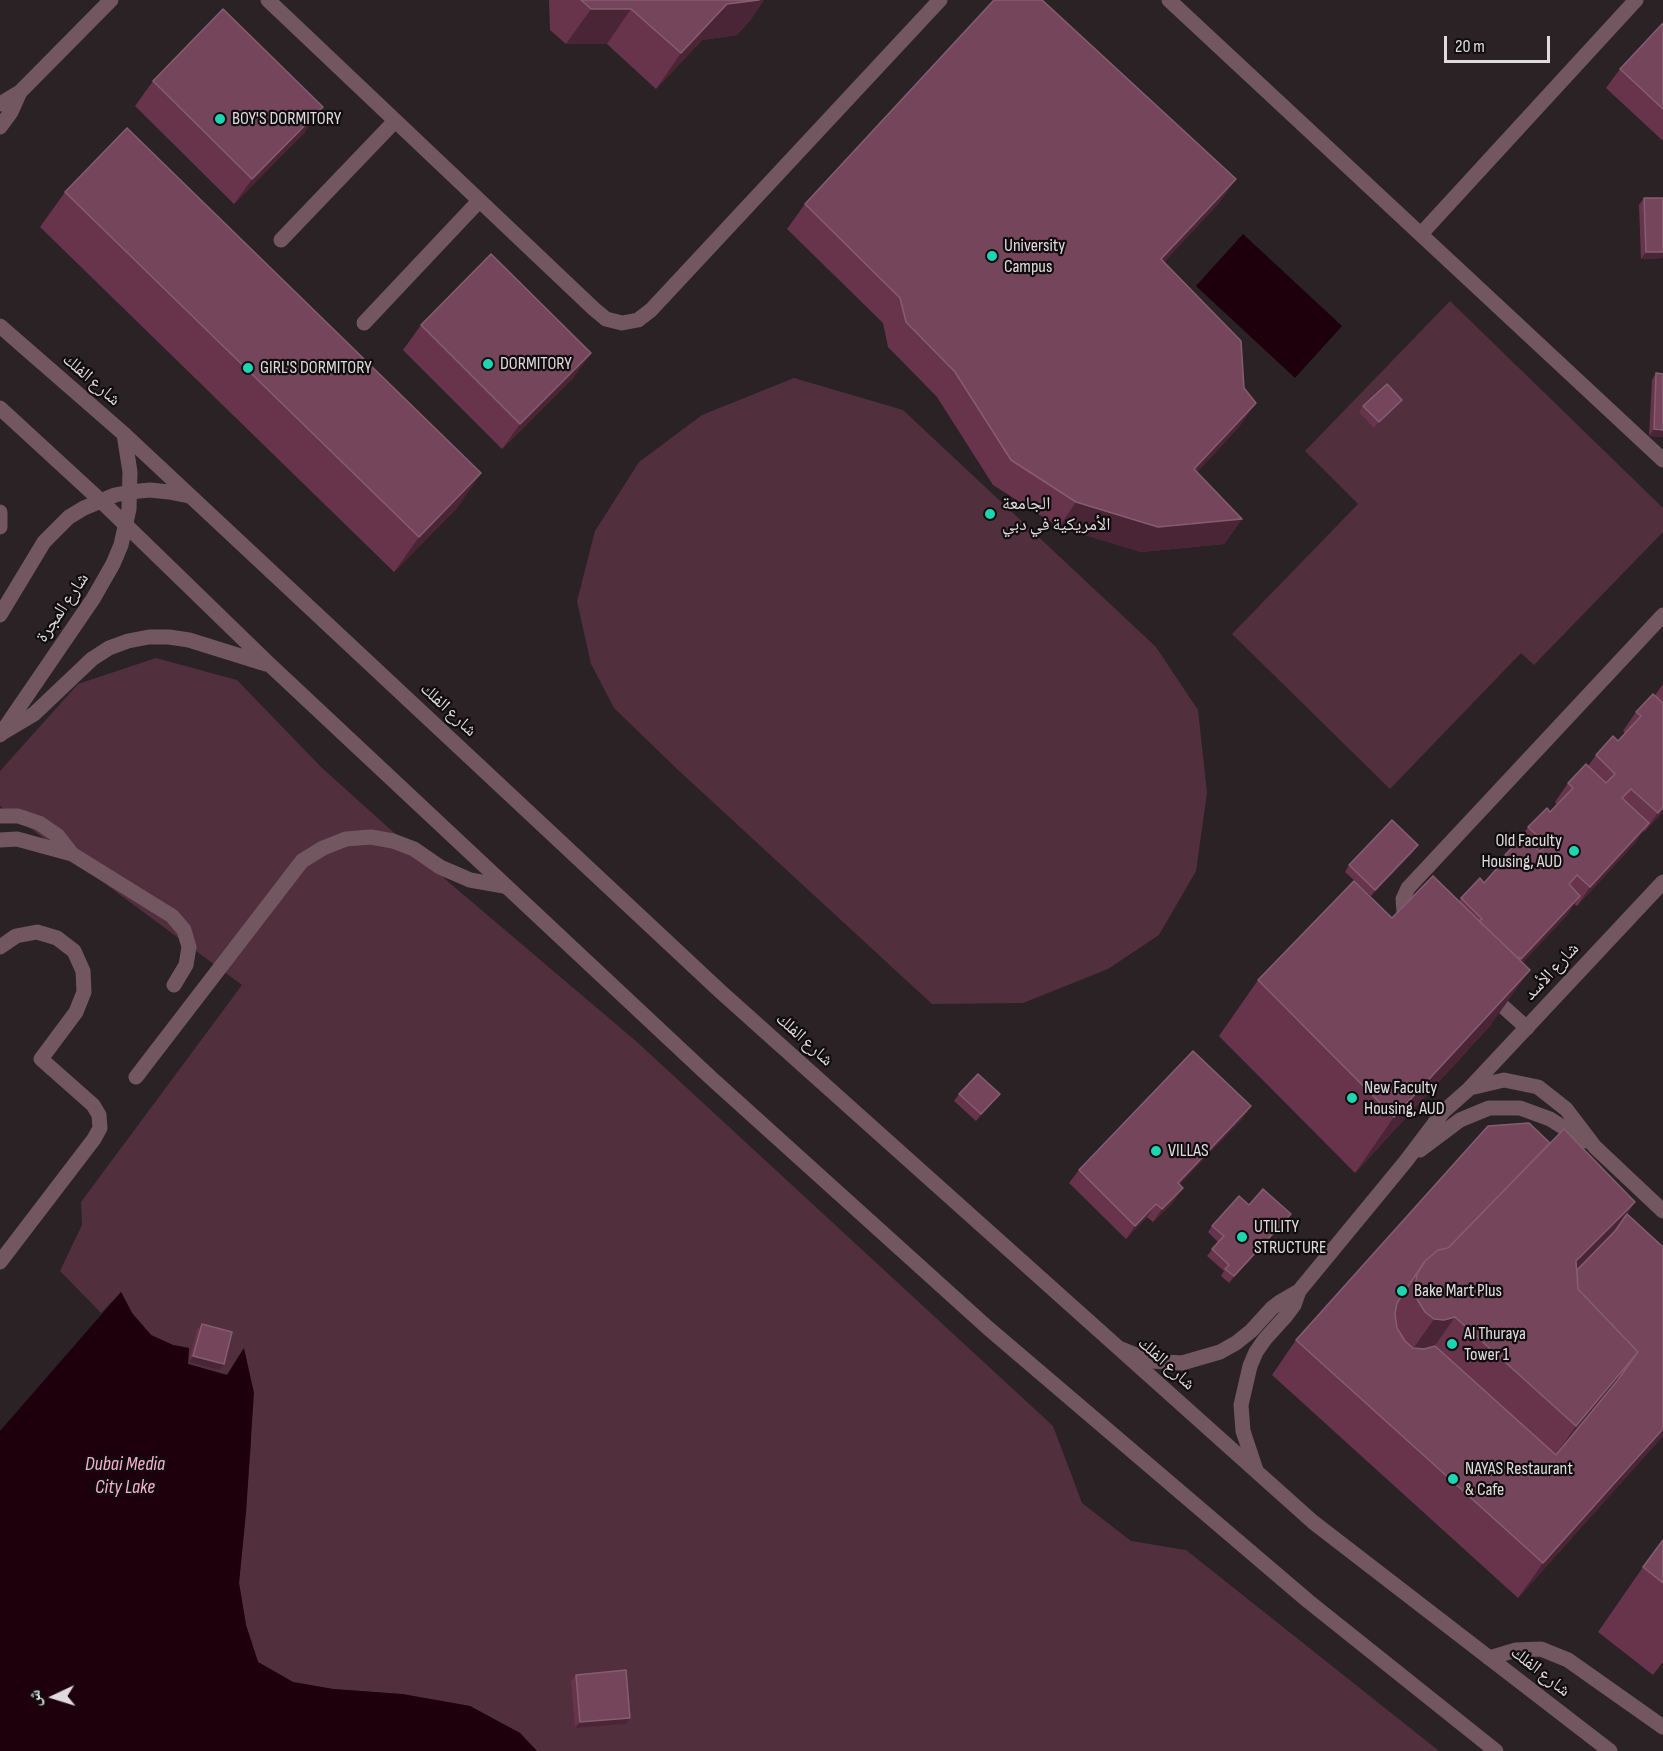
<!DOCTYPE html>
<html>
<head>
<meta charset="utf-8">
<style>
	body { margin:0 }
	#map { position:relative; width:1663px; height:1751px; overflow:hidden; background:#2a2225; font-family:"Sofia Sans Condensed","Noto Naskh Arabic",sans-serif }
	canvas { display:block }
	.north { position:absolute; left:24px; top:1667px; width:60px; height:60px; -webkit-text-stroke:4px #110d0e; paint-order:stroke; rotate:266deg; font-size:16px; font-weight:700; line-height:24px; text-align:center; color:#e0dbdd }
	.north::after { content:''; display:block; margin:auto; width:21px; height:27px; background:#e0dbdd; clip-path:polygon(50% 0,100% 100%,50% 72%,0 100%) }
	.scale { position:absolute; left:1444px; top:36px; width:106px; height:27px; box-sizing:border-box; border:3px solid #e0dbdd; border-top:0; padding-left:8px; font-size:18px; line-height:21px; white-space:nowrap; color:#e0dbdd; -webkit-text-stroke:4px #110d0e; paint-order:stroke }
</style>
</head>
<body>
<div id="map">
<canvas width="1663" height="1751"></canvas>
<div class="north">ش</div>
<div class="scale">20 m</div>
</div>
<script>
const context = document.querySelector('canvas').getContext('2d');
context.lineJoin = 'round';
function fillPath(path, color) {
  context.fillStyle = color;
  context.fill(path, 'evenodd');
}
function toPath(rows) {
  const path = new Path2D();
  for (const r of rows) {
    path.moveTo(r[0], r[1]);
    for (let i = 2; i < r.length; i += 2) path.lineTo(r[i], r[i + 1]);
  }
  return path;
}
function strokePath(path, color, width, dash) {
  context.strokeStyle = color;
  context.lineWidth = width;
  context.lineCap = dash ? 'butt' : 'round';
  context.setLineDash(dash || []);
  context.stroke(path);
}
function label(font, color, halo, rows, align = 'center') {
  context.font = font + ' "Sofia Sans Condensed","Noto Naskh Arabic",sans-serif';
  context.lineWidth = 4.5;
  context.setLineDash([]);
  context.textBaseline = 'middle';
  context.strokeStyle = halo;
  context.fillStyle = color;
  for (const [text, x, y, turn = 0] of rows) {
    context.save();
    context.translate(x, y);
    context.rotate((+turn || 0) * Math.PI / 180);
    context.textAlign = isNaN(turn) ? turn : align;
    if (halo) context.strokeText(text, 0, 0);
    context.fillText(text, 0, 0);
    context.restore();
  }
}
const green = toPath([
	[1450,301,1663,508,1663,532,1534,665,1521,653,1390,789,1232,634,1358,504,1305,451],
	[794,378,903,410,1156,647,1198,710,1207,793,1196,871,1159,935,1108,969,1023,1003,932,1004,677,769,614,708,591,664,577,601,595,531,639,462,702,415],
	[156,658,237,680,321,767,452,885,637,1042,1053,1426,1082,1503,1131,1541,1186,1550,1439,1751,537,1751,520,1733,470,1706,402,1694,333,1689,293,1682,258,1662,246,1625,239,1583,251,1445,243,1349,227,1375,188,1364,189,1348,173,1345,151,1335,132,1313,121,1292,101,1313,60,1271,82,1225,81,1202,242,985,0,806,0,771,78,684]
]);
const water = toPath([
	[1243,234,1342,326,1295,378,1196,286],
	[121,1292,132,1313,151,1335,173,1345,189,1348,188,1364,227,1375,244,1348,254,1393,246,1513,239,1583,246,1625,258,1662,293,1682,333,1689,402,1694,470,1706,520,1733,537,1751,0,1751,0,1431]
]);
const service = toPath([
	[268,0,594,309,606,319,622,323,638,320,651,310,940,0],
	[1169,0,1663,460],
	[1421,234,1636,0],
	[281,240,395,121],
	[364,323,479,201],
	[0,816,18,816,39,823,58,836,72,854],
	[0,840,17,839,72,854,172,916,184,930,189,947,186,965,174,985],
	[1411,922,1404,912,1403,899,1408,888,1663,615],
	[0,947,16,936,37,932,57,938,74,951,83,971,84,992,76,1012,41,1059,93,1105,99,1115,100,1128,94,1139,0,1262],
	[1488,993,1527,1028],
	[136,1077,302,861,323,848,346,839,371,837,393,841,414,849,440,867,470,880,504,886],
	[1489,1658,1516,1650,1541,1649,1568,1660,1663,1727]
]);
const minor = toPath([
	[0,104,20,92,111,0],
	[0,127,11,112,20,92],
	[0,615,44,542,69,517,84,508,115,495,130,492,150,490,169,492,189,496],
	[0,735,93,599,113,564,121,545,129,509,130,472,124,434],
	[1470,1088,1663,882],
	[1420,1150,1460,1120,1489,1108,1520,1108,1550,1119,1585,1141],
	[1121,1349,1151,1361,1182,1363,1220,1352,1236,1343,1251,1331,1272,1308,1280,1302,1299,1291],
	[1256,1470,1243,1431,1241,1405,1250,1366,1256,1352,1265,1339,1285,1317,1294,1305,1299,1291,1406,1161,1443,1112,1470,1088,1504,1080,1538,1087,1566,1109,1595,1147,1663,1211]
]);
const tertiary = toPath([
	[0,326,124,434,721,992,1313,1522,1610,1751],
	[0,408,100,500,269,664,710,1077,988,1328,1308,1601,1496,1751],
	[0,512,0,527],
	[2,733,34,714,92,659,109,648,128,641,149,637,169,637,189,640,266,664]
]);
const wall = toPath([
	[549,0,764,0,751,19,737,35,702,40,656,89,607,44,566,44,550,30],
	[1663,23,1663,141,1606,88,1620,69],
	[153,81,305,132,234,204,135,106],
	[1236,179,1218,204,1164,262,1244,388,1256,403,1238,428,1197,472,1242,519,1224,544,1141,552,1059,527,993,485,937,397,888,347,883,323,787,229,805,204],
	[65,192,481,473,456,509,394,572,40,227],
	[1644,198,1663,258,1641,259,1639,205],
	[421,325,591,353,573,378,502,449,403,350],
	[1656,373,1663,374,1663,437,1649,436,1652,380],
	[1402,400,1397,406,1374,428,1359,412,1363,406],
	[1663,684,1663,812,1644,832,1643,831,1635,843,1577,906,1574,904,1567,915,1522,963,1490,1026,1355,1173,1219,1036,1258,980,1392,918,1459,901,1461,898,1484,883,1492,875,1505,855,1522,836,1528,827,1550,812,1557,805,1555,802,1568,783,1588,766,1596,755,1618,741,1625,733,1623,731,1636,712,1655,695],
	[1418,845,1413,852,1371,896,1345,872,1349,865],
	[959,1094,1000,1094,995,1100,976,1121,954,1101],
	[1251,1106,1242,1119,1179,1184,1174,1201,1153,1222,1147,1217,1126,1239,1069,1183,1079,1170],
	[1550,1143,1635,1202,1627,1214,1663,1247,1663,1436,1518,1598,1272,1375,1296,1340],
	[1249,1205,1286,1220,1229,1283,1221,1276,1224,1271,1207,1256,1218,1242,1208,1232,1212,1226],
	[202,1324,219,1370,189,1362,197,1330],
	[1663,1540,1663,1662,1653,1675,1598,1632,1643,1567],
	[576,1675,630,1718,626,1724,575,1728,571,1681]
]);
const shadedWall = toPath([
	[759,0,764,0,751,19,737,35,702,40,656,89,681,53,727,4],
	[591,9,631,9,607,44,566,44],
	[323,107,305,132,234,204,252,179],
	[1236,179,1218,204,1144,284,1161,259],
	[1646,252,1663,252,1663,258,1641,259],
	[591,353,573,378,502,449,520,424],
	[1402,400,1397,406,1374,428,1379,422],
	[1256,403,1238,428,1177,494,1194,469],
	[1654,429,1663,430,1663,437,1649,436],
	[481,473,456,509,394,572,419,537],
	[1076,502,1242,519,1224,544,1141,552,1059,527],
	[1663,807,1663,812,1644,832,1658,813],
	[1649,823,1635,843,1577,906,1590,887],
	[1418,845,1413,852,1371,896,1375,890],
	[1580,896,1567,915,1508,979,1521,959],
	[1530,970,1490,1026,1355,1173,1394,1117],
	[1000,1094,995,1100,976,1121,981,1114],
	[1251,1106,1242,1119,1169,1196,1178,1183],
	[1183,1188,1174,1201,1153,1222,1162,1209],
	[1635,1202,1591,1266,1557,1300,1576,1261],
	[1156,1204,1147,1217,1126,1239,1135,1226],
	[1291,1214,1286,1220,1229,1283,1234,1276],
	[1455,1317,1410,1381,1389,1383,1434,1319],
	[1638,1352,1593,1416,1531,1490,1576,1426],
	[193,1356,224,1364,219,1370,189,1362],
	[1663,1429,1663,1436,1518,1598,1543,1563],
	[630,1718,626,1724,575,1728,580,1722]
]);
const building = toPath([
	[581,0,759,0,727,4,681,53,631,9,591,9,581,0],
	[994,0,1042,0,1236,179,1161,259,1241,341,1244,388,1256,403,1194,469,1242,519,1158,527,1076,502,1011,460,955,372,906,322,900,298,805,204,994,0],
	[223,9,323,107,252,179,153,81,223,9],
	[1663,23,1663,109,1620,69,1663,23],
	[127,128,481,473,419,537,65,192,127,128],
	[1644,198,1663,198,1663,252,1646,252,1644,198],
	[491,254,591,353,520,424,421,325,491,254],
	[1656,373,1663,374,1663,430,1654,429,1656,373],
	[1387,384,1402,400,1379,422,1363,406,1387,384],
	[1653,694,1663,703,1663,807,1658,813,1631,789,1622,798,1649,823,1590,887,1577,875,1569,884,1580,896,1521,959,1519,957,1518,958,1479,921,1482,919,1461,898,1480,878,1484,883,1507,857,1505,855,1523,836,1540,852,1547,845,1528,827,1547,808,1550,812,1573,788,1568,783,1586,764,1606,783,1615,774,1596,755,1613,736,1618,741,1641,716,1636,712,1653,694],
	[1392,820,1418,845,1375,890,1349,865,1392,820],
	[1433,876,1530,970,1394,1117,1258,980,1354,881,1392,918,1433,876],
	[1193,1051,1251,1106,1178,1183,1183,1188,1162,1209,1156,1204,1135,1226,1079,1170,1193,1051],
	[978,1074,1000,1094,981,1114,959,1094,978,1074],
	[1529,1123,1550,1143,1448,1248,1438,1250,1425,1261,1397,1303,1395,1314,1397,1328,1405,1341,1413,1348,1424,1349,1435,1346,1556,1455,1617,1381,1638,1352,1578,1289,1577,1270,1615,1231,1627,1214,1663,1247,1663,1429,1543,1563,1296,1340,1488,1126,1529,1123],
	[1564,1129,1635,1202,1576,1261,1578,1289,1638,1352,1576,1426,1455,1317,1444,1320,1434,1319,1425,1312,1417,1299,1415,1286,1417,1274,1425,1261,1438,1250,1448,1248,1564,1129],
	[1263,1189,1291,1214,1234,1276,1225,1269,1229,1265,1212,1249,1224,1236,1212,1226,1239,1196,1249,1205,1263,1189],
	[202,1324,232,1332,224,1364,193,1356,202,1324],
	[1663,1540,1663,1583,1643,1567,1663,1540],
	[626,1670,630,1718,580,1722,576,1675,626,1670]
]);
const markers = [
	[220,119,6,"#1dd5b1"],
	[992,256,6,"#1dd5b1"],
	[488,364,6,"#1dd5b1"],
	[248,368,6,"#1dd5b1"],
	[990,514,6,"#1dd5b1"],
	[1574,851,6,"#1dd5b1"],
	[1352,1098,6,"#1dd5b1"],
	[1156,1151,6,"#1dd5b1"],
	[1242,1237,6,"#1dd5b1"],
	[1402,1291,6,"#1dd5b1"],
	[1452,1344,6,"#1dd5b1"],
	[1453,1479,6,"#1dd5b1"]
];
const poiNames = [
	["BOY'S DORMITORY",232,119],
	["University",1004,246],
	["Campus",1004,267],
	["DORMITORY",500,364],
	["GIRL'S DORMITORY",260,368],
	["الجامعة",1002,504],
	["الأمريكية في دبي",1002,525],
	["Old Faculty",1562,841,"right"],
	["Housing, AUD",1562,862,"right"],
	["New Faculty",1364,1088],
	["Housing, AUD",1364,1109],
	["VILLAS",1168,1151],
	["UTILITY",1254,1227],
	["STRUCTURE",1254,1248],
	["Bake Mart Plus",1414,1291],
	["Al Thuraya",1464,1334],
	["Tower 1",1464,1355],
	["NAYAS Restaurant",1465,1469],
	["& Cafe",1465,1490]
];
const streetNames = [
	["شارع الفلك",91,380,41],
	["شارع المجرة",63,608,-56],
	["شارع الفلك",448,710,43],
	["شارع الأسد",1552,972,-47],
	["شارع الفلك",804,1040,42],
	["شارع الفلك",1166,1364,42],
	["شارع الفلك",1540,1672,38]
];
const waterNames = [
	["Dubai Media",125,1465],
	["City Lake",125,1488]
];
fillPath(green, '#522f3d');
fillPath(water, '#1e000d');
strokePath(service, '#725761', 15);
strokePath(minor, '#725761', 15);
strokePath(tertiary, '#725761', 15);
fillPath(wall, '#68344b');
fillPath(shadedWall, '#4a2535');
fillPath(building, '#75465b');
strokePath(building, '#865d6f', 1.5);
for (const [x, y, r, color] of markers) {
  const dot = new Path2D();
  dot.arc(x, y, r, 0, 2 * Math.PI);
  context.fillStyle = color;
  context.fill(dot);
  strokePath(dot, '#110d0e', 2);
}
label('18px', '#e0dbdd', '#110d0e', poiNames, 'left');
label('18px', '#e0dbdd', '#110d0e', streetNames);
label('italic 20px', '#fbb1ce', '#110d0e', waterNames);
</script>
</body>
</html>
